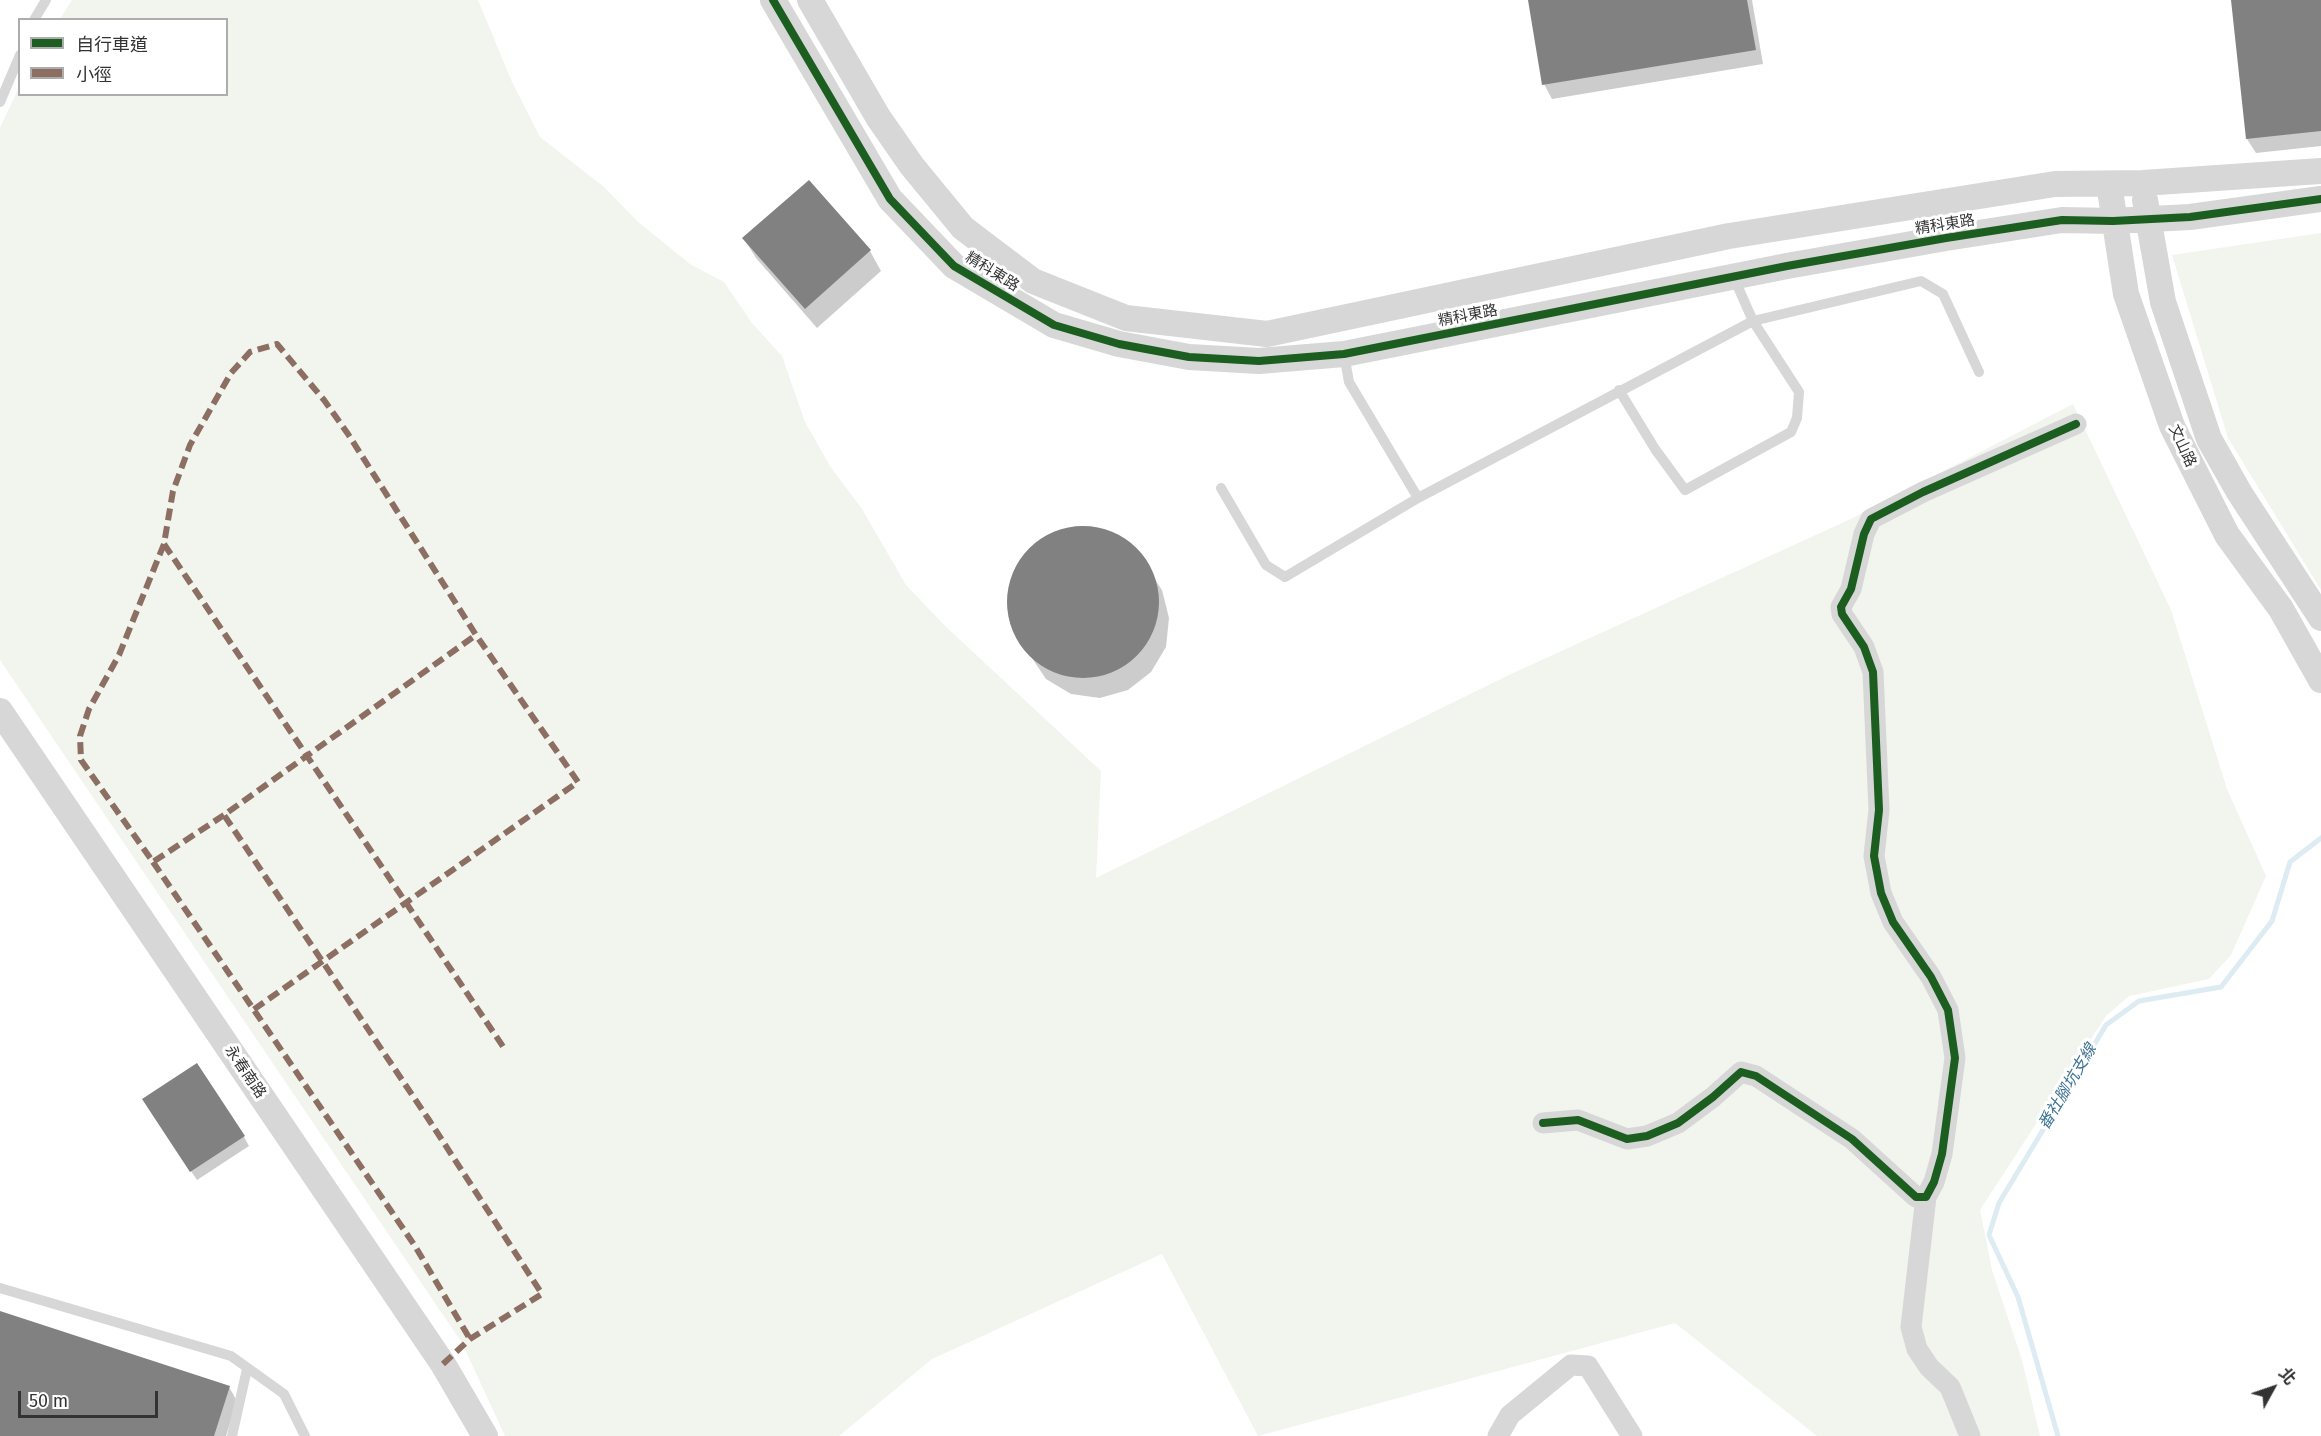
<!DOCTYPE html>
<html>
<head>
<meta charset="utf-8">
<style>
	body { margin:0 }
	#map { position:relative; width:2321px; height:1436px; overflow:hidden; background:#fff; font-family:"Fira Sans","Noto Sans TC",sans-serif }
	canvas { display:block }
	.legend { position:absolute; left:18px; top:18px; width:210px; height:78px; box-sizing:border-box; background:#fff; border:2px solid #adadad; margin:0; padding:8px 10px; list-style:none; font-size:18px; color:#333 }
	.legend li { display:flex; align-items:center; gap:12px; height:30px }
	.legend b { width:30px; border:2px solid #adadad }
	.north { position:absolute; left:2243px; top:1358px; width:60px; height:60px; -webkit-text-stroke:4px #fff; paint-order:stroke; rotate:50deg; font-size:16px; font-weight:700; line-height:24px; text-align:center; color:#333 }
	.north::after { content:''; display:block; margin:auto; width:21px; height:27px; background:#333; clip-path:polygon(50% 0,100% 100%,50% 72%,0 100%) }
	.scale { position:absolute; left:18px; top:1391px; width:140px; height:27px; box-sizing:border-box; border:3px solid #333; border-top:0; padding-left:8px; font-size:18px; line-height:21px; white-space:nowrap; color:#333; -webkit-text-stroke:4px #fff; paint-order:stroke }
</style>
</head>
<body>
<div id="map">
<canvas width="2321" height="1436"></canvas>
<ul class="legend">
<li><b style="height:8px;background:#1b5e20"></b>自行車道</li>
<li><b style="height:8px;background:#8d6e63"></b>小徑</li>
</ul>
<div class="north">北</div>
<div class="scale">50 m</div>
</div>
<script>
const context = document.querySelector('canvas').getContext('2d');
context.lineJoin = 'round';
function fillPath(path, color) {
  context.fillStyle = color;
  context.fill(path, 'evenodd');
}
function toPath(rows) {
  const path = new Path2D();
  for (const r of rows) {
    if (r.length === 3) {
      path.moveTo(r[0] + r[2], r[1]);
      path.arc(r[0], r[1], r[2], 0, 2 * Math.PI);
      continue;
    }
    path.moveTo(r[0], r[1]);
    for (let i = 2; i < r.length; i += 2) path.lineTo(r[i], r[i + 1]);
  }
  return path;
}
function strokePath(path, color, width, dash) {
  context.strokeStyle = color;
  context.lineWidth = width;
  context.lineCap = dash ? 'butt' : 'round';
  context.setLineDash(dash || []);
  context.stroke(path);
}
function label(font, color, halo, rows, align = 'center') {
  context.font = font + ' "Fira Sans","Noto Sans TC",sans-serif';
  context.lineWidth = 6;
  context.setLineDash([]);
  context.textBaseline = 'middle';
  context.strokeStyle = halo;
  context.fillStyle = color;
  for (const [text, x, y, turn = 0] of rows) {
    context.save();
    context.translate(x, y);
    context.rotate((+turn || 0) * Math.PI / 180);
    context.textAlign = isNaN(turn) ? turn : align;
    if (halo) context.strokeText(text, 0, 0);
    context.fillText(text, 0, 0);
    context.restore();
  }
}
const green = toPath([
	[72,0,478,0,512,82,540,137,604,187,637,221,690,264,724,282,752,323,782,356,805,422,830,466,862,509,906,585,944,625,1101,771,1096,878,1511,674,1853,518,2073,404,2171,610,2227,789,2266,876,2231,955,2209,979,2129,996,2106,1016,1980,1210,1992,1270,2022,1360,2040,1436,1817,1436,1675,1323,1258,1436,1162,1254,932,1359,839,1436,505,1436,462,1343,0,660,0,128,19,87,20,94,226,94,226,20,60,19],
	[2321,233,2321,590,2228,438,2172,255]
]);
const shadow = toPath([
	[1530,0,1752,0,1763,64,1552,99,1544,84],
	[2232,0,2321,0,2321,146,2256,153,2247,139],
	[808,182,870,251,881,271,817,328,756,258,744,239],
	[1078,528,1106,532,1132,546,1162,590,1169,618,1166,647,1151,672,1128,690,1100,698,1071,694,1046,679,1017,636,1009,607,1012,579,1026,553,1049,536],
	[149,1109,244,1137,249,1146,197,1180],
	[0,1313,229,1387,237,1401,226,1436,0,1436]
]);
const stream = toPath([
	[2058,1436,2018,1297,1989,1235,1999,1203,2106,1025,2139,1001,2221,987,2272,921,2290,862,2321,838]
]);
const building = toPath([
	[1528,0,1747,0,1756,50,1542,85],
	[2231,0,2321,0,2321,131,2246,139],
	[809,180,871,250,805,309,742,238],
	[1083,602,76],
	[197,1063,245,1136,190,1172,142,1099],
	[0,1311,230,1386,214,1436,0,1436]
]);
const service = toPath([
	[34,20,46,0],
	[0,102,20,55],
	[1344,354,1349,382,1418,498],
	[1619,390,1655,449,1685,490,1791,432,1797,418,1799,392,1753,321,1734,278],
	[1221,488,1266,565,1285,577,1418,498,1753,321,1921,281,1943,294,1979,372],
	[0,1288,231,1356,284,1394,305,1436],
	[232,1436,247,1369]
]);
const minor = toPath([
	[1543,1123,1578,1120,1627,1139,1647,1136,1678,1123,1713,1097,1741,1072,1756,1076,1852,1139,1916,1197,1926,1197,1934,1182,1942,1154,1955,1058,1948,1010,1931,977,1893,922,1881,893,1874,856,1879,810,1873,672,1864,647,1842,614,1841,607,1851,589,1864,534,1871,519,1923,492,2076,424],
	[1926,1197,1911,1327,1917,1349,1929,1367,1950,1387,1970,1436],
	[1498,1436,1510,1415,1571,1365,1588,1366,1632,1436]
]);
const tertiary = toPath([
	[773,0,890,199,954,266,1054,325,1119,344,1189,357,1259,361,1344,354,1787,266,1946,238,2062,220,2113,221,2190,217,2321,199],
	[810,0,878,117,912,166,963,228,1033,281,1126,318,1267,334,1729,236,2055,184,2143,183,2321,171],
	[2109,184,2126,294,2172,426,2227,535,2281,609,2321,680],
	[2145,200,2163,302,2209,439,2239,492,2321,618],
	[0,711,443,1364,485,1436]
]);
const quiet = toPath([
	[164,544,504,1048],
	[224,815,153,862,81,760,80,736,89,709,119,655,164,544,173,491,190,445,231,373,250,352,277,344,324,400,348,434,476,635,578,782,253,1010],
	[153,862,415,1246,470,1339],
	[443,1364,470,1339,542,1294,429,1120,224,815,476,635]
]);
const cycleway = toPath([
	[773,0,890,199,954,266,1054,325,1119,344,1189,357,1259,361,1344,354,1787,266,1946,238,2062,220,2113,221,2190,217,2321,199],
	[1543,1123,1578,1120,1627,1139,1647,1136,1678,1123,1713,1097,1741,1072,1756,1076,1852,1139,1916,1197,1926,1197,1934,1182,1942,1154,1955,1058,1948,1010,1931,977,1893,922,1881,893,1874,856,1879,810,1873,672,1864,647,1842,614,1841,607,1851,589,1864,534,1871,519,1923,492,2076,424]
]);
const streetNames = [
	["精科東路",1945,225,-9],
	["精科東路",992,272,32],
	["精科東路",1468,316,-11],
	["文山路",2182,446,65],
	["永春南路",245,1072,56]
];
const waterNames = [
	["番社腳坑支線",2068,1087,-59]
];
fillPath(green, '#f1f5ed');
fillPath(shadow, '#0003');
strokePath(stream, '#ddebf3', 5);
fillPath(building, '#818181');
strokePath(service, '#d7d7d7', 10);
strokePath(minor, '#d7d7d7', 21);
strokePath(tertiary, '#d7d7d7', 26);
strokePath(quiet, '#8d6e63', 6, [12, 6]);
strokePath(cycleway, '#1b5e20', 8);
label('15px', '#333', '#fff', streetNames);
label('italic 16px', '#3f7597', '#fff', waterNames);
</script>
</body>
</html>
